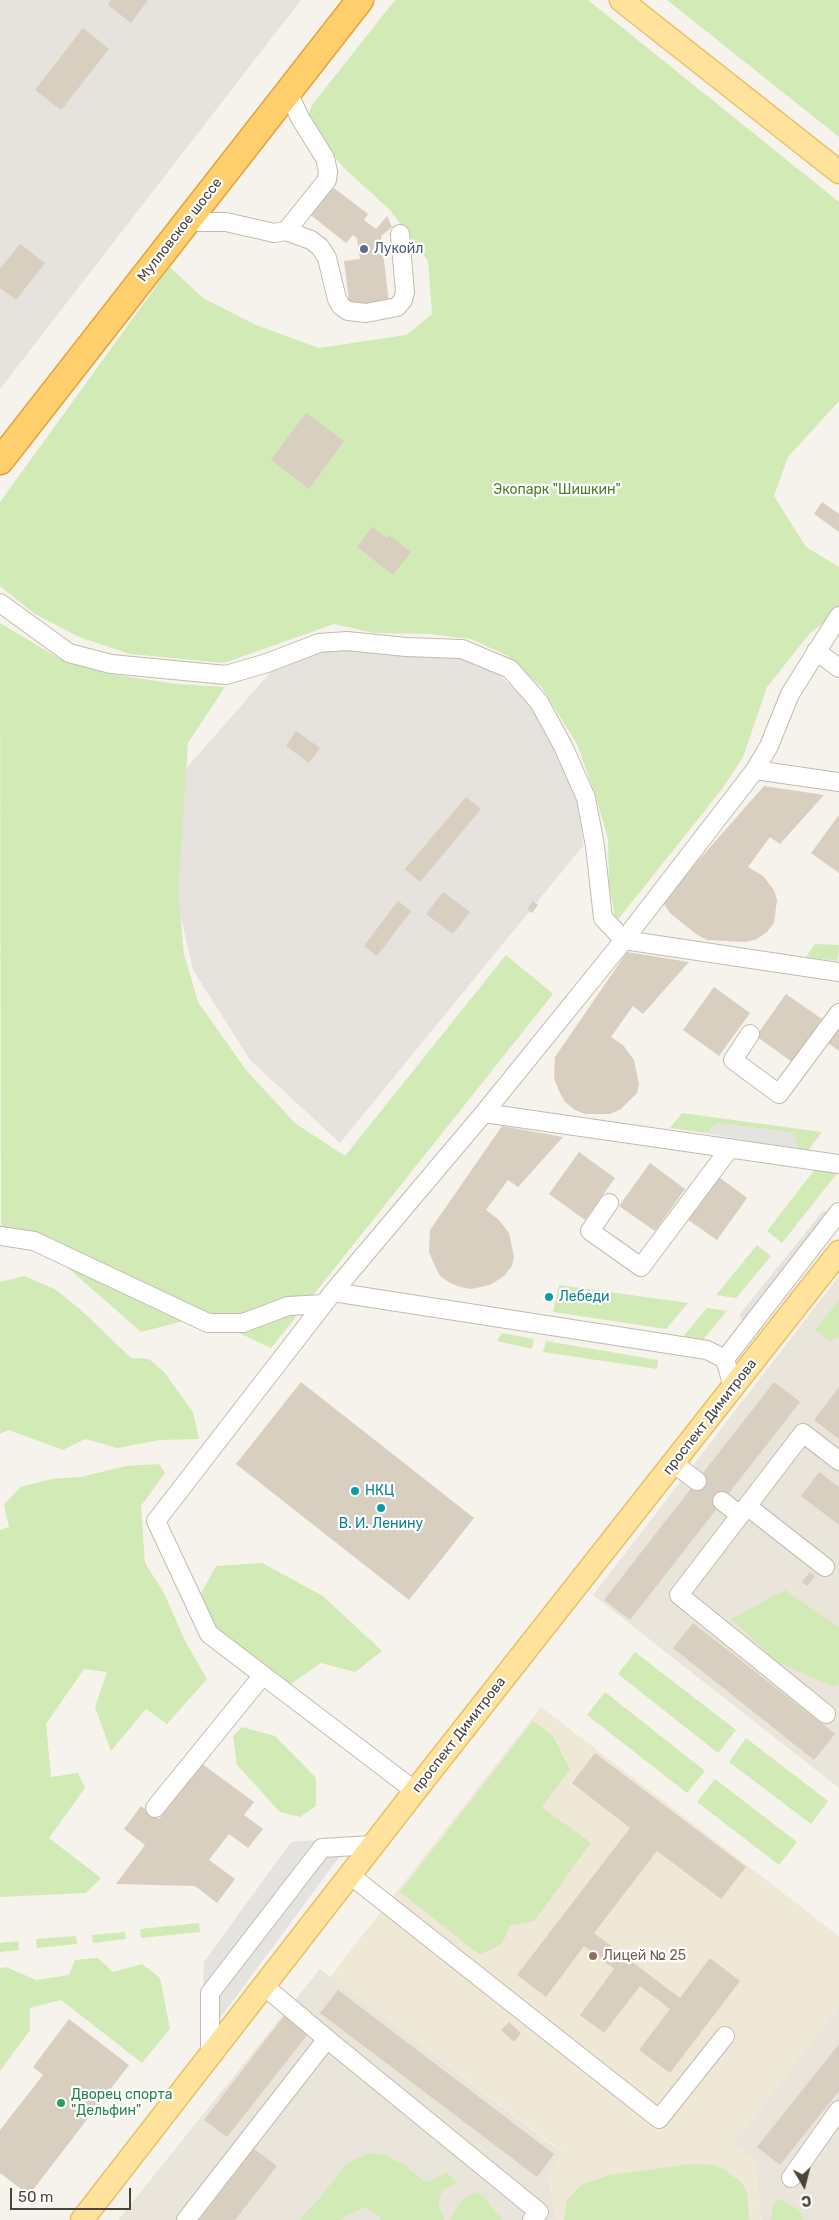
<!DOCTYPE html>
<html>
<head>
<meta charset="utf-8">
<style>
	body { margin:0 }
	#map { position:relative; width:839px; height:2220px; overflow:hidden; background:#f6f3ec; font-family:Rubik,sans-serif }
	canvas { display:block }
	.north { position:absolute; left:779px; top:2160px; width:50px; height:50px; -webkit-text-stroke:4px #fff; paint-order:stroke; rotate:172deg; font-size:14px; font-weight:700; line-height:20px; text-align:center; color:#4b4439 }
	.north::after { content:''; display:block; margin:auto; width:18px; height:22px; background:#4b4439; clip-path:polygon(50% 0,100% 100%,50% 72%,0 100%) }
	.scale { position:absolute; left:10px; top:2188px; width:121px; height:22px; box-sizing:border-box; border:2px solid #4b4439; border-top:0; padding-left:6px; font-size:15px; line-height:18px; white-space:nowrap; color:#4b4439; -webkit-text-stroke:4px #fff; paint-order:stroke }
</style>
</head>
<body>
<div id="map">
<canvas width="839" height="2220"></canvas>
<div class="north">С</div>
<div class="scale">50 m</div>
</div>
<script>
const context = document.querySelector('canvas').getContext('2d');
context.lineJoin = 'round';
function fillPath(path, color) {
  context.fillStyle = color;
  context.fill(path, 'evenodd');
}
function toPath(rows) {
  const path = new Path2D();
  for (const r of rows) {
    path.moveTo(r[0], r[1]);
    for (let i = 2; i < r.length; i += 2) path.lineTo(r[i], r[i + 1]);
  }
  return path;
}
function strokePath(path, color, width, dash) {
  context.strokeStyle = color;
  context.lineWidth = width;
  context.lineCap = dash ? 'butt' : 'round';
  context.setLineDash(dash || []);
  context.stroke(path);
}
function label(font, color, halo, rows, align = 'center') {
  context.font = font + ' Rubik,sans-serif';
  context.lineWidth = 4.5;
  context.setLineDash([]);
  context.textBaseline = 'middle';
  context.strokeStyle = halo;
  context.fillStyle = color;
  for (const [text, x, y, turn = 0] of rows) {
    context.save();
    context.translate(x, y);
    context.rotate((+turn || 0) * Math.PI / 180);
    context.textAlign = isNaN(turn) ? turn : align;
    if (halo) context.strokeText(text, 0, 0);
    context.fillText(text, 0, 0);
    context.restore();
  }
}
const residential = toPath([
	[839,1276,839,1788,593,1595],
	[320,1969,563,2153,548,2175,556,2220,118,2220],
	[839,2006,839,2220,761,2220,755,2161,733,2144]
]);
const industrial = toPath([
	[0,0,301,0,0,389],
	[319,648,461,656,492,668,534,708,568,771,580,808,583,846,340,1143,250,1060,193,970,155,804,275,667]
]);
const education = toPath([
	[541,1707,839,1936,839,2006,733,2144,755,2161,761,2220,556,2220,548,2175,563,2152,330,1977]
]);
const green = toPath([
	[395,0,588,0,839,202,839,401,788,457,774,496,806,547,839,567,839,612,811,632,767,687,743,757,722,789,616,922,609,884,608,839,597,800,577,744,542,688,508,656,471,639,429,634,374,633,334,624,224,663,130,654,79,637,35,614,0,586,0,502,170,267,203,298,256,325,319,348,406,335,432,314,428,261,390,210,345,169,305,123,312,105],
	[667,0,839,0,839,137],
	[0,623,60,659,110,674,176,684,225,687,188,743,178,891,184,954,198,1002,246,1070,296,1124,345,1156,506,955,553,994,271,1348,203,1316,141,1332,51,1253,1,1233],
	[815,944,839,945,838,961,806,957],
	[682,1113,822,1132,807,1152,799,1151,793,1133,717,1123,706,1133,670,1128],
	[816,1168,838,1172,782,1243,767,1231],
	[757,1245,771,1256,736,1298,716,1295],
	[24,1276,55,1289,81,1310,131,1358,149,1359,164,1372,193,1412,199,1439,160,1440,117,1448,85,1439,63,1450,9,1430,0,1434,0,1282],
	[559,1285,688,1303,666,1329,553,1312],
	[839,1300,839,1337,830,1341,815,1330],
	[707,1308,727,1311,701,1342,681,1339],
	[502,1333,534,1339,532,1349,497,1341],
	[546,1341,658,1360,657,1369,543,1352],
	[159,1464,165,1473,141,1506,145,1563,164,1593,185,1641,207,1679,167,1724,146,1709,111,1751,95,1707,107,1672,84,1669,46,1724,51,1777,78,1773,85,1788,49,1838,101,1878,86,1893,0,1897,0,1530,9,1527,4,1505,20,1487,52,1479,81,1477,126,1466],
	[262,1563,323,1596,382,1651,355,1672,321,1663,291,1684,214,1629,199,1597,216,1566],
	[785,1590,839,1627,839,1684,834,1687,777,1662,731,1619],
	[635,1652,736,1730,718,1753,618,1674],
	[605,1692,705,1771,687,1793,587,1715],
	[533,1721,553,1736,570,1770,542,1807,591,1843,534,1921,510,1926,502,1944,480,1955,400,1892],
	[242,1727,275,1736,316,1778,316,1806,300,1817,280,1812,237,1765,233,1736],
	[746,1738,828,1801,811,1824,729,1762],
	[715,1779,797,1842,779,1865,697,1802],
	[199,1923,200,1932,141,1938,140,1929],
	[125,1932,126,1939,93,1943,92,1935],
	[76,1936,77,1944,37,1948,36,1939],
	[18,1941,19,1950,0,1952,0,1943],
	[98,1958,113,1972,142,1964,160,1978,170,2029,142,2063,61,2000,30,2008,30,2030,0,2071,0,1968,6,1967,36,1980,69,1975,75,1960],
	[368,2153,384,2155,406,2166,424,2182,432,2180,447,2172,457,2184,443,2189,438,2203,444,2220,380,2220,379,2216,363,2207,339,2220,299,2220,321,2197,345,2165],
	[690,2164,714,2165,724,2169,742,2183,747,2192,749,2220,564,2220,567,2200,581,2185,610,2175],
	[475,2192,483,2196,502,2220,450,2220,459,2203],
	[780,2199,799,2210,803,2220,771,2220,773,2203]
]);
const parking = toPath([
	[717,1123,794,1133,799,1151,706,1133],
	[836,1211,743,1326,740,1314,822,1212],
	[354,1837,201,2044,204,1962,291,1842]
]);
const building = toPath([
	[111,0,148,0,131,23,108,5],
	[83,28,109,49,61,110,35,90],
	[330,185,368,214,364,220,376,229,387,216,392,227,381,236,389,303,350,309,344,261,360,259,357,238,353,235,346,243,308,213],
	[20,244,45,263,16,300,0,288,0,269],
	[306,413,344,441,309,489,271,460],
	[822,502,839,514,839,532,814,514],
	[372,527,387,538,389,535,411,552,393,575,357,547],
	[296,731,320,748,309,763,286,746],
	[764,786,824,795,780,844,770,837,748,867,763,876,774,890,777,900,774,923,767,932,757,939,745,942,707,940,696,934,670,913,664,904,674,888],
	[466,797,481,809,420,882,405,869],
	[839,815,839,873,811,853],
	[443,892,470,912,453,934,426,914],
	[398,901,411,911,377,956,364,946],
	[533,901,538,905,532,913,527,909],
	[627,952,689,962,643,1014,633,1006,611,1037,623,1045,634,1060,639,1084,637,1093,621,1109,610,1114,585,1114,575,1110,565,1102,559,1091,554,1078,555,1057],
	[714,987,750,1013,719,1056,683,1030],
	[786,994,822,1019,792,1062,756,1036],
	[839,1027,839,1051,828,1043],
	[502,1126,563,1137,518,1187,508,1180,486,1210,498,1219,509,1233,514,1257,512,1266,504,1276,490,1285,471,1289,460,1287,450,1283,440,1276,434,1264,429,1252,430,1230],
	[579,1152,615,1178,585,1220,549,1194],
	[650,1163,685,1189,655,1231,619,1206],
	[712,1172,747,1198,717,1240,681,1215],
	[301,1382,474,1518,409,1600,236,1464],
	[774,1382,800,1402,630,1620,604,1600],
	[839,1387,839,1439,814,1420],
	[819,1472,839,1487,839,1525,801,1496],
	[810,1572,815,1576,807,1586,802,1582],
	[693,1623,835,1734,814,1760,673,1648],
	[595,1753,746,1867,721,1899,657,1851,594,1933,680,1998,710,1958,740,1981,670,2073,639,2050,670,2009,640,1986,604,2033,580,2015,614,1969,584,1946,546,1997,517,1975,630,1828,572,1783],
	[201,1763,254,1802,244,1815,263,1829,248,1848,229,1834,209,1860,235,1879,217,1903,195,1886,116,1884,145,1845,124,1829,141,1806,159,1819],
	[338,1990,554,2154,537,2177,320,2013],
	[284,2016,308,2034,227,2137,204,2120],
	[69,2019,129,2065,29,2195,0,2173,0,2130,43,2075,33,2067],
	[509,2022,521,2033,514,2042,501,2030],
	[839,2044,839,2091,780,2165,757,2147],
	[254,2149,277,2166,235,2220,199,2220]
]);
const minorTunnel = toPath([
	[697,1481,722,1501]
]);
const minor = toPath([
	[187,222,226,222,274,233,286,231,327,180,328,172,325,158,300,118,288,92],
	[286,231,311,240,320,247,327,258,337,299,341,306,348,311,366,313,397,307,403,300,405,292,400,234],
	[0,603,69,653,111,664,226,675,267,663,319,643,347,641,406,647,462,649,510,669,539,702,563,746,586,798,595,846,603,918,624,940,839,972],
	[816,651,839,668],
	[755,770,839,782],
	[750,1034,733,1060,779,1094,839,1013],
	[484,1113,839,1164],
	[609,1203,590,1231,641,1267,730,1148],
	[0,1236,34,1241,208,1323,243,1323,288,1306,324,1304],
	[333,1292,707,1350,725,1359],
	[733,1387,725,1359,839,1212],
	[673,1463,697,1481],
	[722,1501,740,1515],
	[747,1506,825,1567],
	[826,1714,679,1595,803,1433,839,1461],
	[415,1791,209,1634,156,1521,333,1292,484,1113,624,940,755,770,769,746,790,694,839,616],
	[155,1808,263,1675],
	[350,1875,659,2119,725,2036],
	[327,2039,539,2212,532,2220],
	[210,2055,210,1993,322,1848,373,1845],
	[791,2178,839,2110],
	[186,2220,327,2039,264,1986]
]);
const major = toPath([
	[621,0,839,172],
	[82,2220,415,1791,839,1252]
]);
const highway = toPath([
	[0,461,360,0]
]);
const markers = [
	[364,249,5,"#5c6f8a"],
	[549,1297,5,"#0f9aa8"],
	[355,1491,5,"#0f9aa8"],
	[381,1508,5,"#0f9aa8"],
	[593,1956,5,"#8d6e63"],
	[61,2103,5,"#2e9e5b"]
];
const streetNames = [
	["Мулловское шоссе",180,230,-52],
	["проспект Димитрова",710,1417,-52],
	["проспект Димитрова",459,1735,-52]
];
const serviceNames = [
	["Лукойл",374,249]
];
const parkNames = [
	["Экопарк \"Шишкин\"",557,490]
];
const cultureNames = [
	["Лебеди",559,1297],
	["НКЦ",365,1491],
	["В. И. Ленину",381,1524,"center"]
];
const educationNames = [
	["Лицей № 25",603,1956]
];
const leisureNames = [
	["Дворец спорта",71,2095],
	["\"Дельфин\"",71,2111]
];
fillPath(residential, '#eae5da');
fillPath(industrial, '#e6e2dd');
fillPath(education, '#efe8d6');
fillPath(green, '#d2eab5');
fillPath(parking, '#e5e3e0');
fillPath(building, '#d8cfc1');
strokePath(minorTunnel, '#d4d0c8', 18, [18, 9]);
strokePath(minor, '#c2bbae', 20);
strokePath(major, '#e6c16a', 25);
strokePath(highway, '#e0a43c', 29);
strokePath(minor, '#fff', 18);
strokePath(major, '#ffe39c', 22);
strokePath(highway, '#ffcf6e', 26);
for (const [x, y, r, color] of markers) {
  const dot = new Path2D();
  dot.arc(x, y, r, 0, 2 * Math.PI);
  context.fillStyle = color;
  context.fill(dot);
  strokePath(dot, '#fff', 2);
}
label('14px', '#4b4439', '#fff', streetNames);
label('14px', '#4e5e75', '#fff', serviceNames, 'left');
label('14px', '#4a7f2a', '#fff', parkNames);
label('14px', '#0d838f', '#fff', cultureNames, 'left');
label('14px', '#785e54', '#fff', educationNames, 'left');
label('14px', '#27864d', '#fff', leisureNames, 'left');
</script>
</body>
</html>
